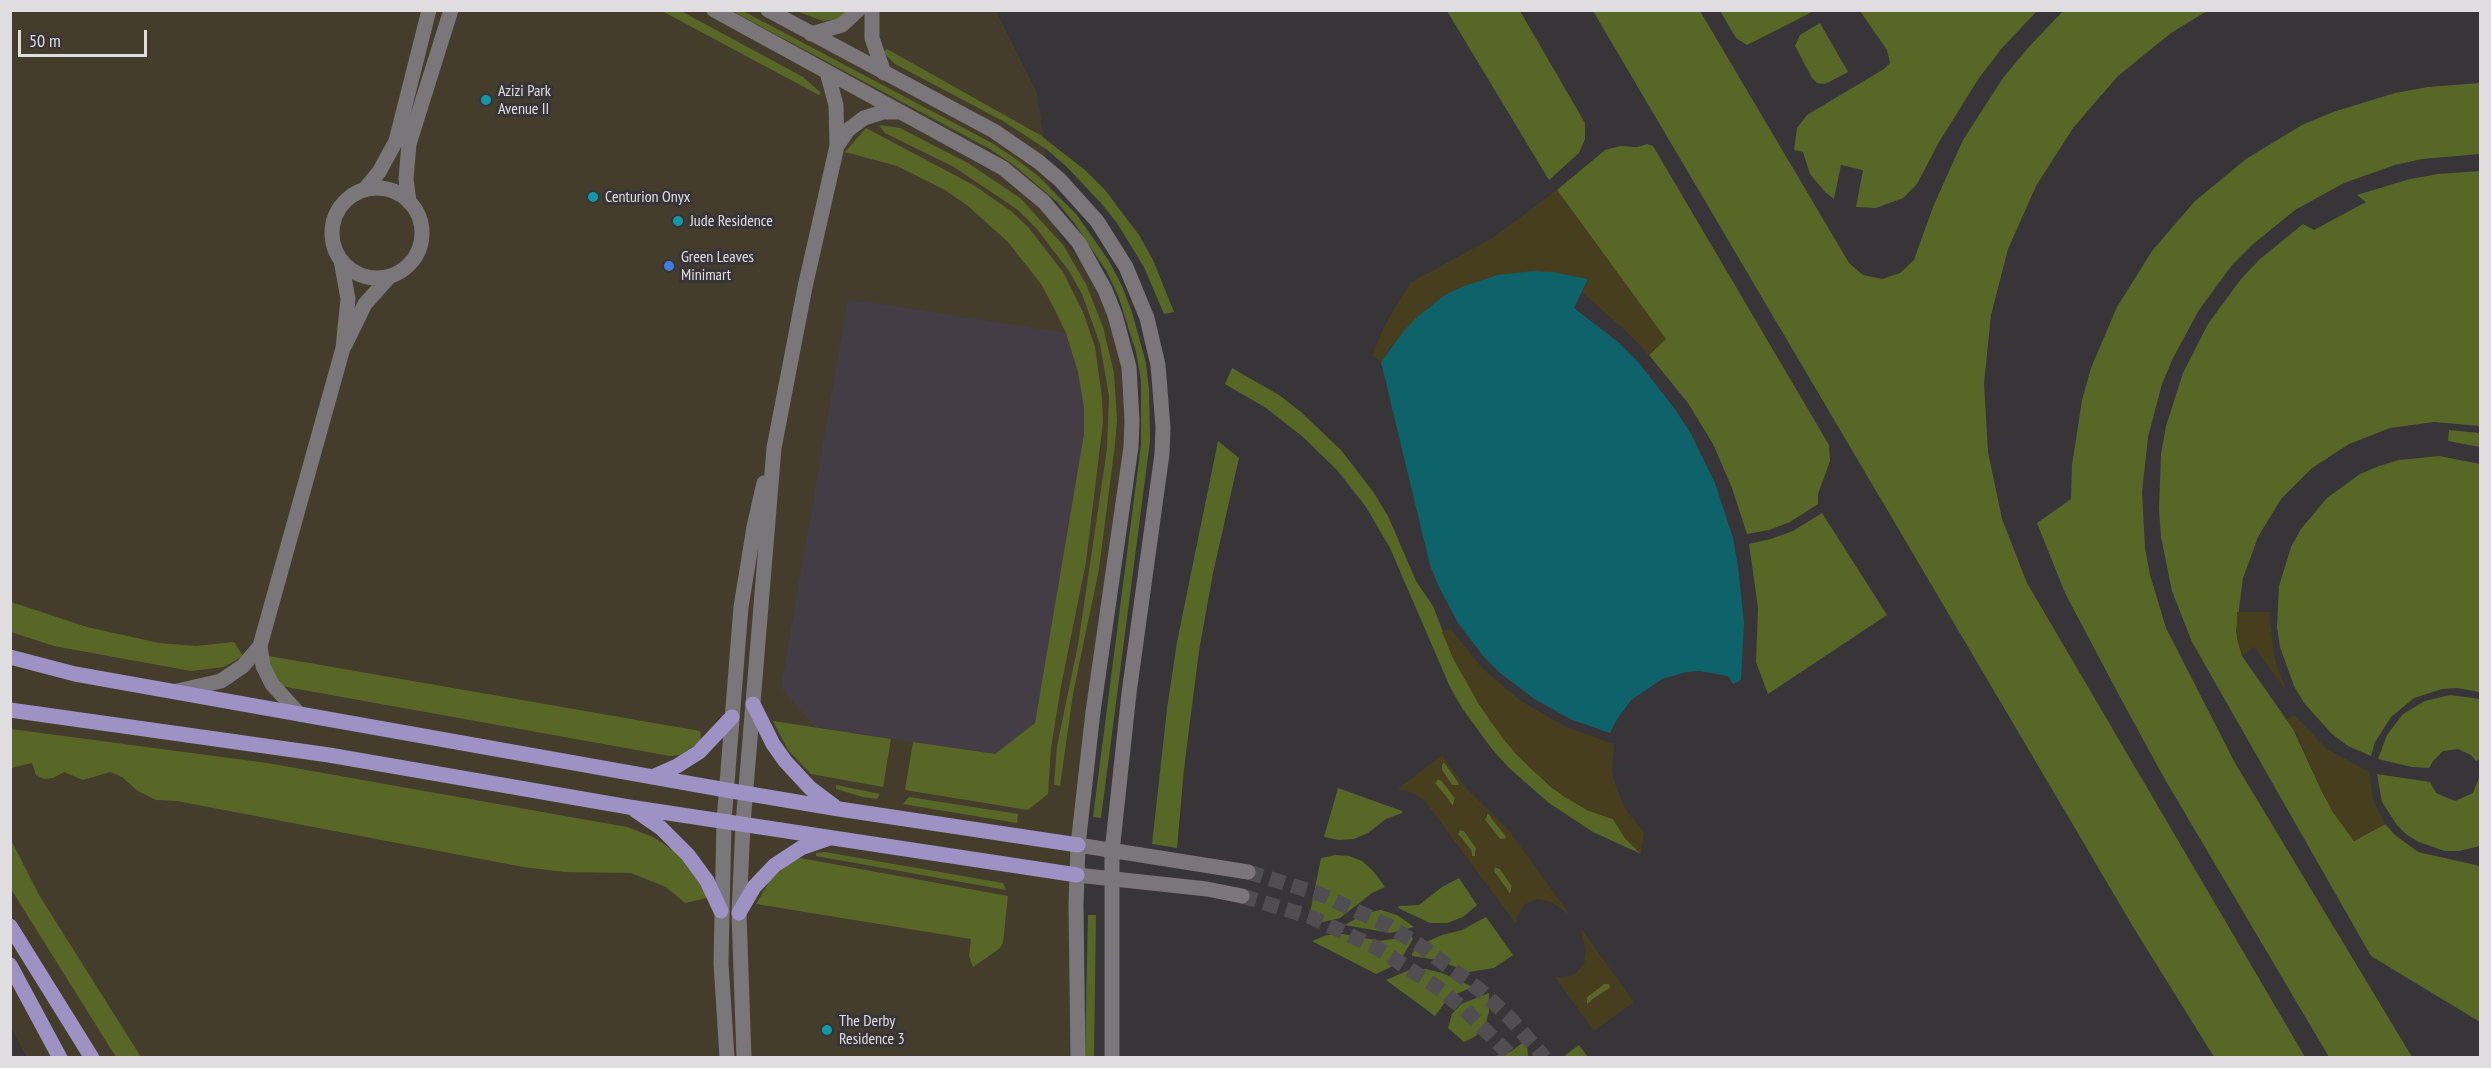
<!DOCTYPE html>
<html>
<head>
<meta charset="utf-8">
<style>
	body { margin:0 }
	#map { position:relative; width:2491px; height:1068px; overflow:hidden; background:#383539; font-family:"PT Sans Narrow",sans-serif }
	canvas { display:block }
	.frame { position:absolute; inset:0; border:12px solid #e0dde0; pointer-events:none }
	.scale { position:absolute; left:18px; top:30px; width:129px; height:27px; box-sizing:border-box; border:3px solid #e0dde0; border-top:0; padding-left:8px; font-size:18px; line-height:21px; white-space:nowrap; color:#e0dde0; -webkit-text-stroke:4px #383539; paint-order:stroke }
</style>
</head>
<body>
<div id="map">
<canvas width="2491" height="1068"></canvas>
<div class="frame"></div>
<div class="scale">50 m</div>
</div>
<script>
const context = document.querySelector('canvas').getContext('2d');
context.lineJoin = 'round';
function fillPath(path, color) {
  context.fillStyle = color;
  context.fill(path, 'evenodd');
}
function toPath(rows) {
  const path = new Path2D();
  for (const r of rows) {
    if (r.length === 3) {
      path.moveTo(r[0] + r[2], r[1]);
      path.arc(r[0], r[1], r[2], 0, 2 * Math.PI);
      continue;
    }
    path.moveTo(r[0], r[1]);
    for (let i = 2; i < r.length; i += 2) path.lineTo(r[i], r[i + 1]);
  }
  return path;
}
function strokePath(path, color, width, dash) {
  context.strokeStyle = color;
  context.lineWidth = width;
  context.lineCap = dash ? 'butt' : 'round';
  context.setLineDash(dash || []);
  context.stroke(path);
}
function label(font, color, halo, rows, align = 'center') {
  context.font = font + ' "PT Sans Narrow",sans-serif';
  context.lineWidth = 6;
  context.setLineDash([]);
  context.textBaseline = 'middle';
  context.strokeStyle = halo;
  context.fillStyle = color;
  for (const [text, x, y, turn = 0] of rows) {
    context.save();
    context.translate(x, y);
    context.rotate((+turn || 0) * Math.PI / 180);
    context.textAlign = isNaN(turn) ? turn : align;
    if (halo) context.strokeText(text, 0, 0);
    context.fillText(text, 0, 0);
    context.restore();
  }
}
const commercial = toPath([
	[11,11,996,11,1037,93,1057,232,1086,268,1110,318,1128,379,1129,443,1081,769,1073,1057,27,1058,11,1027]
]);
const built = toPath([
	[848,299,1066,333,1078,372,1084,408,1084,434,1035,723,995,754,815,727,781,687]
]);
const green = toPath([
	[662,11,681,11,803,77,821,93,819,95],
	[732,11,743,11,992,143,1016,159,1038,176,1077,215,1109,261,1122,286,1132,312,1146,363,1149,389,1150,441,1101,818,1093,817,1141,445,1141,381,1136,352,1119,298,1107,272,1075,224,1057,202,1014,165,990,149],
	[796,11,850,11,838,19,823,21],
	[1447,11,1520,11,1585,123,1585,139,1579,153,1549,180],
	[1593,11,1700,11,1849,263,1863,275,1882,279,1900,273,1914,260,1933,207,1963,140,2003,78,2027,49,2063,11,2207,11,2171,33,2118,76,2073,128,2036,186,2008,249,1991,315,1984,383,1988,452,2002,519,2027,583,2305,1057,2214,1057,2135,930],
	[1720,11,1814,11,1747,45,1736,38],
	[1860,11,2037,11,2002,48,1979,78,1939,142,1917,184,1903,198,1876,208,1856,207,1863,170,1841,165,1834,199,1825,192,1810,174,1803,152,1794,150,1797,128,1807,115,1884,69,1890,63,1887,50],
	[1820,23,1848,72,1825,84,1817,83,1812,78,1795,46,1800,35],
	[887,49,1040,135,1085,170,1105,190,1139,235,1153,260,1174,312,1164,314,1144,267,1117,223,1101,203,1066,166,1046,149,1003,121,895,64,883,52],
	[2480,83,2480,154,2422,159,2395,165,2344,183,2295,210,2252,245,2232,265,2199,310,2173,358,2162,384,2148,437,2142,492,2145,548,2150,575,2166,628,2235,763,2412,1057,2329,1057,2163,776,2120,697,2065,593,2037,523,2071,499,2072,465,2082,400,2091,368,2117,307,2152,251,2195,201,2246,159,2302,125,2333,112,2395,93,2428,87],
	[879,125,900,128,968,163,1020,198,1063,245,1086,284,1103,327,1114,373,1117,420,1115,444,1099,569,1073,694,1060,786,1054,785,1057,746,1078,645,1107,449,1109,396,1100,344,1082,294,1069,271,1037,229,1018,210,954,167,885,133],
	[866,128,975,186,1011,211,1028,227,1063,272,1083,312,1095,347,1102,397,1103,422,1086,562,1061,686,1051,748,1048,794,1028,810,905,790,913,742,995,754,1035,723,1084,434,1084,408,1078,372,1066,333,1054,308,1041,284,1008,242,968,206,945,190,897,166,845,152],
	[1647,144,1653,146,1829,445,1830,461,1818,494,1818,504,1790,522,1769,530,1747,534,1732,488,1713,444,1688,403,1649,355,1665,339,1557,190,1605,150,1620,146,1637,147],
	[2480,171,2480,426,2434,422,2390,428,2349,444,2312,468,2281,499,2258,537,2243,578,2236,631,2242,656,2293,729,2323,794,2354,841,2385,824,2395,835,2418,852,2480,866,2480,1022,2371,956,2192,642,2172,591,2161,537,2159,509,2161,454,2166,426,2183,373,2208,324,2241,279,2260,259,2303,224,2314,230,2366,202,2357,195,2410,179,2438,174],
	[1232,368,1279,395,1301,412,1341,450,1374,493,1388,516,1416,581,1433,606,1453,658,1491,722,1516,754,1552,788,1587,810,1613,819,1625,838,1641,854,1593,832,1549,803,1509,768,1492,749,1462,708,1450,687,1390,548,1366,507,1337,470,1303,437,1266,408,1225,384],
	[2449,430,2480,433,2480,447,2448,441],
	[1218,441,1239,458,1213,573,1199,651,1184,769,1177,848,1152,844,1167,709,1177,642],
	[2439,456,2480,464,2480,692,2457,688,2442,689,2414,698,2391,717,2375,742,2371,756,2348,746,2332,734,2304,703,2294,686,2280,647,2277,627,2279,586,2291,547,2301,529,2327,498,2360,474,2379,466,2399,460],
	[1822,513,1887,615,1768,694,1756,662,1758,608,1749,544,1771,539,1793,531],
	[11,602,87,627,159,643,196,646,234,642,243,656,224,667,191,671,54,646,11,632],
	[269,656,700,731,701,741,680,755,670,756,281,686,269,664],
	[2450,695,2480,699,2480,759,2476,761,2471,755,2458,749,2443,751,2433,761,2429,768,2412,767,2378,759,2387,735,2403,714,2425,701],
	[773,721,891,739,883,787,811,774,788,750],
	[11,729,267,763,627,827,653,837,676,852,701,885,707,898,685,903,666,887,631,873,565,872,523,867,177,801,156,800,138,791,122,777,110,772,83,780,64,772,53,778,44,779,36,775,32,763,11,768],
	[1444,762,1458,782,1459,785,1452,785,1442,770,1442,763],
	[2377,774,2430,782,2436,793,2455,801,2473,793,2480,775,2480,846,2459,851,2445,851,2419,842,2407,835,2397,825,2382,802],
	[1438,779,1442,781,1455,798,1453,806,1435,783],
	[836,786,836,785,880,794,877,799,863,797,836,789],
	[1338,788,1402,811,1402,813,1386,819,1368,833,1354,839,1339,840,1324,837],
	[909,797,1018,814,1017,823,903,804],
	[1488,813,1507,836,1505,840,1500,839,1485,820],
	[1460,830,1464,831,1476,848,1475,856,1472,856,1471,850,1458,834],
	[11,840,39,895,141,1057,116,1057,11,889],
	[825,852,1003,883,1006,890,816,856,816,853],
	[1335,855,1349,856,1362,861,1374,872,1385,887,1372,893,1340,918,1310,925,1308,923,1321,858],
	[800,858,1008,896,1003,943,999,949,973,967,969,956,971,939,756,904,769,882,788,864],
	[1495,867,1500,869,1512,886,1510,894,1494,871],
	[1459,878,1477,905,1463,917,1447,923,1430,923,1398,908,1399,906,1419,905,1442,887],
	[1381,910,1397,915,1414,927,1390,933,1345,925,1365,913],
	[1088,915,1096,915,1094,1057,1085,1058],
	[1486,917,1513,955,1494,968,1469,972,1437,960,1412,956,1412,953,1426,942,1442,935,1462,930],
	[1343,934,1380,941,1411,936,1413,939,1401,959,1389,968,1376,974,1312,941,1327,935],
	[1426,969,1442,973,1473,987,1449,997,1435,1016,1386,980,1409,970],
	[1608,983,1611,988,1587,1004,1587,997,1604,984],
	[1489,993,1489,1012,1485,1025,1476,1036,1464,1042,1448,1028,1452,1014,1461,1004],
	[1524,1042,1527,1044,1528,1057,1492,1057,1510,1052],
	[1579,1045,1588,1057,1563,1057]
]);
const sand = toPath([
	[1557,190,1666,339,1649,355,1628,333,1582,292,1588,279,1497,275,1462,287,1430,306,1391,346,1381,362,1372,355,1386,323,1410,283,1494,237],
	[2237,612,2269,612,2275,660,2286,690,2254,647,2242,656,2237,639],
	[1450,628,1482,668,1521,701,1566,727,1614,744,1612,769,1614,781,1625,809,1644,832,1641,854,1625,838,1613,819,1587,810,1563,796,1529,767,1504,740,1478,703,1453,658,1442,632],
	[2294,715,2327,749,2369,772,2373,800,2385,824,2354,841,2332,811,2315,777,2299,738,2287,719],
	[1442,755,1464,786,1510,832,1570,915,1551,902,1537,899,1524,905,1517,917,1516,924,1425,801,1417,795,1398,789],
	[1444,762,1458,782,1459,785,1452,785,1442,770,1441,767],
	[1438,779,1442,781,1455,798,1453,805,1450,805,1449,800,1435,783],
	[1486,813,1490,814,1491,818,1507,838,1500,839,1485,820],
	[1460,830,1464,831,1476,848,1475,856,1472,856,1471,850,1457,833],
	[1495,867,1500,869,1512,886,1511,893,1508,893,1507,889,1493,871],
	[1580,927,1634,1002,1594,1031,1554,976,1561,978,1575,974,1584,964,1586,950],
	[1604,984,1609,984,1611,987,1591,1000,1590,1004,1587,1004,1587,997]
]);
const water = toPath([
	[1533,271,1552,272,1588,279,1574,308,1619,343,1639,363,1674,408,1690,432,1715,483,1733,538,1738,566,1744,623,1741,680,1733,684,1728,676,1699,671,1686,672,1662,679,1631,700,1616,721,1610,733,1570,719,1533,698,1499,672,1484,657,1458,623,1438,585,1430,565,1381,362,1403,332,1416,318,1445,295,1462,287,1497,275]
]);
const minorTunnel = toPath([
	[1248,872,1320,894,1389,926,1421,946,1481,991,1509,1017,1545,1058],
	[1242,896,1311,917,1377,948,1437,987,1465,1010,1513,1058]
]);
const minor = toPath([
	[714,10,1003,168,1044,202,1079,243,1105,290,1115,315,1129,367,1132,420,1131,447,1093,712,1078,845,1076,905,1078,1058],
	[768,10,994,131,1039,162,1060,180,1097,221,1126,267,1147,318,1158,365,1163,427,1162,454,1129,693,1112,852,1112,1058],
	[872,10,872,38,884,73],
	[811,34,842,25,858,10],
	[827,72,836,105,837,146],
	[377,233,45],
	[364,190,379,172,396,141,429,10],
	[409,202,406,179,409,144,451,10],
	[345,345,365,304,390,276],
	[260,646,263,666,272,684,299,714],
	[177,691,221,681,243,666,260,646,343,348,348,299,341,260],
	[1078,845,1248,872],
	[1077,875,1207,889,1242,896],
	[727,1058,721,963,724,821,741,607,754,527,764,483],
	[744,1058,739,913,743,824,774,448,805,287,837,146,848,130,864,118,883,112,901,112]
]);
const major = toPath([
	[10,657,75,674,726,790,839,809,1078,845],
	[753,704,773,744,785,761,810,788,834,806],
	[10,710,329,755,629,807,1077,875],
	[652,777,677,766,699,752,732,717],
	[635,810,661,828,688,855,707,881,721,911],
	[739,913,754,887,775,865,801,848,827,839],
	[10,926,92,1058],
	[10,965,60,1058]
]);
const markers = [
	[486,100,6,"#0f9aa8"],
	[593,197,6,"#0f9aa8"],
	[678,221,6,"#0f9aa8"],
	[669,266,6,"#3f7fe0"],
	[827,1030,6,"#0f9aa8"]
];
const poiNames = [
	["Azizi Park",498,91],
	["Avenue II",498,109],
	["Centurion Onyx",605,197],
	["Jude Residence",690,221],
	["Green Leaves",681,257],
	["Minimart",681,275],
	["The Derby",839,1021],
	["Residence 3",839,1039]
];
fillPath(commercial, '#453d2c');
fillPath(built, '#453d46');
fillPath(green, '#586726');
fillPath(sand, '#463e1d');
fillPath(water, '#0e636b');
strokePath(minorTunnel, '#514e52', 15, [15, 8]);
strokePath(minor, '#7a767a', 15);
strokePath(major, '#9e92c5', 15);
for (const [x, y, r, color] of markers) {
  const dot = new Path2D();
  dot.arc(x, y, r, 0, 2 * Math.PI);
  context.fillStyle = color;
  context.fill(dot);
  strokePath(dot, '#383539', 2);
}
label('16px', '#e0dde0', '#383539', poiNames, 'left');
</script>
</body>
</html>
